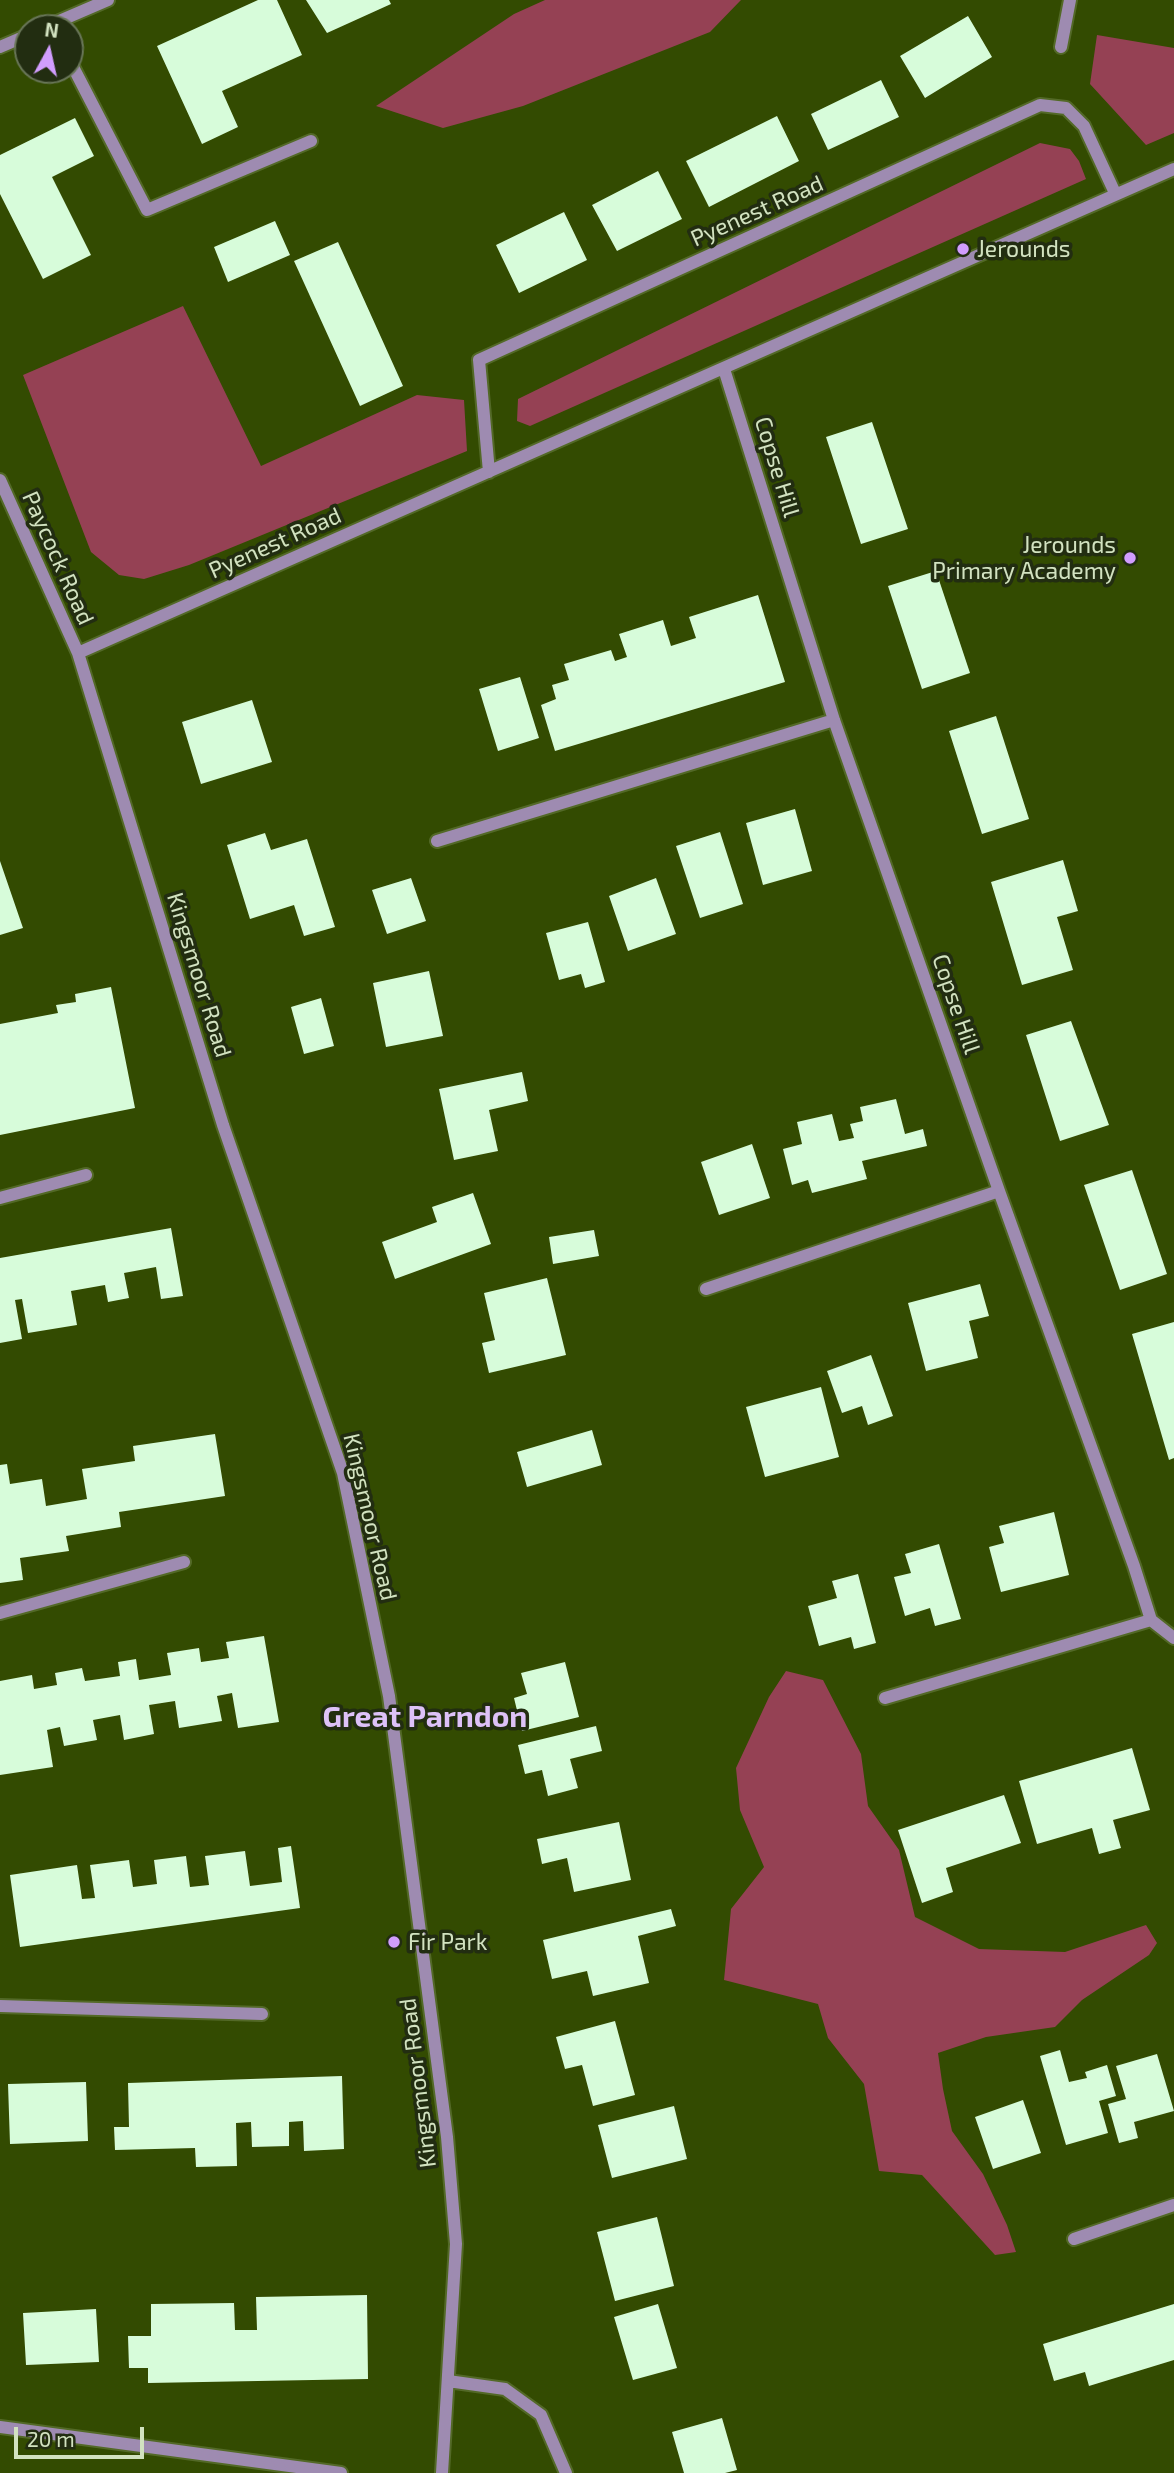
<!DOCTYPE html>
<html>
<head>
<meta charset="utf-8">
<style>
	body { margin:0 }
	#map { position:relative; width:1174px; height:2473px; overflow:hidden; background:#334b01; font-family:"Exo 2",sans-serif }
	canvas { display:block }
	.north { position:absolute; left:14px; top:14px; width:70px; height:70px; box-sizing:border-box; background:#222d11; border:2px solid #687557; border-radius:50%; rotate:8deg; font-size:19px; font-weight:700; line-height:28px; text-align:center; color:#d2e2c0 }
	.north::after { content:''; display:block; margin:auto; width:24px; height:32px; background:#d19dfe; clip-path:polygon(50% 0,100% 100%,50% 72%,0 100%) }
	.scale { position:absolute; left:14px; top:2427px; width:130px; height:32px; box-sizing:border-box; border:4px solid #d2e2c0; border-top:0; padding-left:9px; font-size:21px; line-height:24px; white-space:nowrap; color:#d2e2c0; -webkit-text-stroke:5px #222d11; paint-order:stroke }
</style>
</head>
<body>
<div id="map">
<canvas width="1174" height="2473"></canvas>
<div class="north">N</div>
<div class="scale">20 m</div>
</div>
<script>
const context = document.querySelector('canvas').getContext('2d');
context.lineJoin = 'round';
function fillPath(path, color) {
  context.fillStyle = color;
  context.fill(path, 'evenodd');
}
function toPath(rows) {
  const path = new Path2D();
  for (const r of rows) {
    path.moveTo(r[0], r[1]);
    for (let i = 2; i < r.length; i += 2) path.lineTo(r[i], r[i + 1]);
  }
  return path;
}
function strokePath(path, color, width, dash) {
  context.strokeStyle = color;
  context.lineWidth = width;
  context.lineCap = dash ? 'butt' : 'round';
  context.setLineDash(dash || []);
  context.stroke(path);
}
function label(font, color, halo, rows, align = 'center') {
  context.font = font + ' "Exo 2",sans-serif';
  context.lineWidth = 7;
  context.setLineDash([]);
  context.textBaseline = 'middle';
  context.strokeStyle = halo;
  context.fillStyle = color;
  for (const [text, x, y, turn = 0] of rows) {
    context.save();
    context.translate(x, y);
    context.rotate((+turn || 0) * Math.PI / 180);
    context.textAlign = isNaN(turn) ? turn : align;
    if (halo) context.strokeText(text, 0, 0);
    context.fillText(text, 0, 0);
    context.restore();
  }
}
const green = toPath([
	[545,0,741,0,710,32,523,106,443,128,376,106,514,14],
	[1097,35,1174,48,1174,133,1146,145,1090,84],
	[1040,143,1070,149,1079,161,1086,179,530,426,517,421,518,399],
	[183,306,261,466,417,395,464,400,467,451,189,565,144,579,119,575,91,552,23,375],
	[786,1671,823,1680,861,1754,868,1806,899,1850,915,1917,979,1949,1065,1952,1146,1925,1157,1943,1149,1955,1082,2000,1055,2027,986,2037,938,2053,943,2089,952,2131,983,2174,1007,2225,1016,2252,995,2255,922,2175,879,2171,864,2084,828,2038,818,2004,724,1980,731,1909,764,1867,740,1810,736,1768,769,1697]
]);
const building = toPath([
	[258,0,277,0,302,55,222,91,238,127,202,144,157,46],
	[306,0,389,0,391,4,327,33],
	[968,16,992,57,925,98,900,56],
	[881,80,899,117,828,150,811,114],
	[777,116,799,161,709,207,686,161],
	[75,118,94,156,52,177,91,255,43,279,0,194,0,155],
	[658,171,682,219,617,251,592,205],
	[564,212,587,260,519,293,496,245],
	[275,221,290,255,228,282,214,247],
	[338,242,403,386,360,406,294,261],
	[872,422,908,529,861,544,826,437],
	[936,571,970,673,922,689,888,586],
	[758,595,785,682,555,751,541,705,556,699,552,685,569,680,564,664,611,650,615,661,627,657,619,634,663,620,671,646,696,638,689,617],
	[520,677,539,738,498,751,479,689],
	[252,700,272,762,201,784,182,722],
	[996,716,1029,819,982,834,949,731],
	[795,809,812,871,763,885,746,823],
	[720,832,743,904,700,918,676,846],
	[265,833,271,850,307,839,335,927,304,936,294,905,250,919,227,845],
	[1063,860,1078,911,1057,917,1073,970,1022,985,991,882],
	[0,861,23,928,0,935],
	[411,878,426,921,387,934,372,890],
	[656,878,676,934,628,951,609,896],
	[588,922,605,982,585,988,581,974,559,980,546,933],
	[429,971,443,1036,386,1047,373,983],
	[111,987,135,1108,0,1135,0,1024,58,1013,56,1005,76,1002,75,994],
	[321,998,334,1046,304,1054,291,1007],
	[1071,1021,1109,1125,1060,1141,1026,1035],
	[522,1072,528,1101,489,1110,498,1151,454,1160,439,1089],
	[896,1099,905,1134,923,1129,927,1146,862,1161,867,1179,812,1193,808,1180,792,1185,783,1149,802,1144,797,1122,832,1114,839,1141,854,1138,850,1124,863,1121,860,1107],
	[752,1144,770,1198,719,1215,701,1162],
	[1132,1170,1167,1274,1120,1290,1084,1185],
	[473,1193,491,1244,395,1279,382,1242,437,1222,432,1207],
	[171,1228,183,1296,161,1299,156,1267,124,1273,129,1298,108,1302,105,1285,71,1291,77,1325,28,1333,22,1299,15,1300,22,1339,0,1343,0,1258],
	[594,1230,599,1256,553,1264,549,1237],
	[547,1278,566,1355,489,1373,482,1343,495,1340,484,1293],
	[980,1284,989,1316,969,1321,978,1358,926,1371,908,1303],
	[1174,1322,1174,1458,1169,1460,1132,1334],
	[871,1355,893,1416,868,1425,862,1406,842,1413,827,1371],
	[821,1387,839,1457,765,1477,746,1407],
	[592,1430,602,1465,527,1487,517,1452],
	[215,1434,225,1496,119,1512,121,1527,66,1536,69,1551,20,1558,23,1580,0,1583,0,1465,7,1464,10,1484,42,1479,46,1506,87,1499,82,1469,135,1461,133,1446],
	[1054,1512,1069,1575,1001,1592,989,1547,1004,1543,999,1526],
	[939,1544,961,1619,935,1626,930,1608,905,1616,894,1577,911,1573,905,1554],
	[858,1574,876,1643,854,1649,851,1637,819,1646,808,1606,837,1598,832,1581],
	[264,1636,279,1722,238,1728,232,1693,217,1696,222,1721,179,1728,175,1701,149,1705,154,1734,124,1740,120,1715,93,1720,97,1740,64,1746,60,1727,47,1730,53,1767,0,1775,0,1681,32,1675,34,1689,57,1685,55,1673,82,1668,85,1681,120,1676,118,1662,136,1659,139,1680,171,1675,167,1653,199,1648,201,1662,229,1658,226,1642],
	[565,1662,579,1717,522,1731,514,1698,527,1694,521,1673],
	[596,1726,602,1751,570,1759,578,1788,548,1796,542,1770,525,1774,518,1745],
	[1132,1748,1150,1810,1113,1820,1121,1848,1099,1854,1092,1828,1037,1844,1019,1781],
	[1004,1795,1021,1843,946,1868,953,1892,922,1903,898,1830],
	[619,1822,631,1880,574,1892,567,1858,542,1864,537,1839],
	[291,1846,300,1908,20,1947,10,1875,77,1865,82,1899,95,1898,90,1865,129,1860,133,1887,157,1884,154,1860,186,1856,190,1887,209,1885,205,1856,245,1851,250,1886,282,1882,278,1848],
	[671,1909,676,1926,638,1936,649,1983,593,1996,587,1971,552,1979,543,1940],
	[615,2021,635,2095,593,2106,582,2065,565,2069,556,2037],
	[1060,2050,1069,2082,1087,2078,1085,2072,1107,2065,1116,2096,1099,2101,1108,2133,1066,2145,1040,2056],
	[1157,2054,1174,2111,1134,2122,1138,2138,1119,2143,1108,2104,1126,2099,1116,2066],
	[342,2076,344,2149,304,2151,303,2121,289,2122,289,2146,252,2147,251,2122,236,2123,237,2166,196,2167,195,2148,115,2150,114,2127,129,2127,128,2083],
	[86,2082,88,2141,10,2144,8,2084],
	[1023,2100,1041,2153,993,2169,975,2117],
	[674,2106,687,2159,612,2178,598,2125],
	[657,2217,674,2286,615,2301,597,2232],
	[367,2295,368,2379,148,2383,148,2368,129,2368,128,2336,151,2336,151,2304,234,2303,235,2330,257,2330,256,2297],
	[658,2304,677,2368,633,2380,614,2317],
	[1174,2304,1174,2360,1089,2386,1085,2372,1054,2381,1043,2344],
	[96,2309,99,2362,26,2365,23,2313],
	[722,2418,737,2470,725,2473,684,2473,672,2432]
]);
const minor = toPath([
	[43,28,108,0],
	[0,47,28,35],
	[1061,47,1070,0],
	[70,61,147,210,311,141],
	[724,369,834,720,999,1191,1134,1566,1151,1620,1174,1638],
	[489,472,479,360,1040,105,1066,108,1084,126,1115,193],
	[0,480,78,653,223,1125,343,1473,389,1696,447,2137,456,2244,442,2473],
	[78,653,1174,169],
	[437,841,834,720],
	[0,1198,86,1175],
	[706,1289,999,1191],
	[0,1613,184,1562],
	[885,1698,1151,1620],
	[0,2006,262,2014],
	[1074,2239,1174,2205],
	[448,2381,505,2389,541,2415,566,2473],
	[0,2427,341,2473]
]);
const markers = [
	[963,249,7,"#d19dfe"],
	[1130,558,7,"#d19dfe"],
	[394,1942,7,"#d19dfe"]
];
const streetNames = [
	["Pyenest Road",757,211,-24],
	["Copse Hill",777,467,73],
	["Pyenest Road",275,543,-24],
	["Paycock Road",58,558,66],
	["Kingsmoor Road",199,975,73],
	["Copse Hill",956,1004,71],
	["Kingsmoor Road",370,1517,77],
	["Kingsmoor Road",418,2083,-97]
];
const poiNames = [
	["Jerounds",977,249],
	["Jerounds",1116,545,"right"],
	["Primary Academy",1116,571,"right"],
	["Fir Park",408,1942]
];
const districtNames = [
	["Great Parndon",425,1717]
];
fillPath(green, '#954154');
fillPath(building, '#d7fcda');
strokePath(minor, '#536927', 16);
strokePath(minor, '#9e8bb1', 12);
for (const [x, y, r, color] of markers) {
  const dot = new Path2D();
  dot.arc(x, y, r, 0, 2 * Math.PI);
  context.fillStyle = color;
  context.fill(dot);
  strokePath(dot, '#222d11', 2.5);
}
label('23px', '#d2e2c0', '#222d11', streetNames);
label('23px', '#d2e2c0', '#222d11', poiNames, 'left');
label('bold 30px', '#ddc1f8', '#222d11', districtNames);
</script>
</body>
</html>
